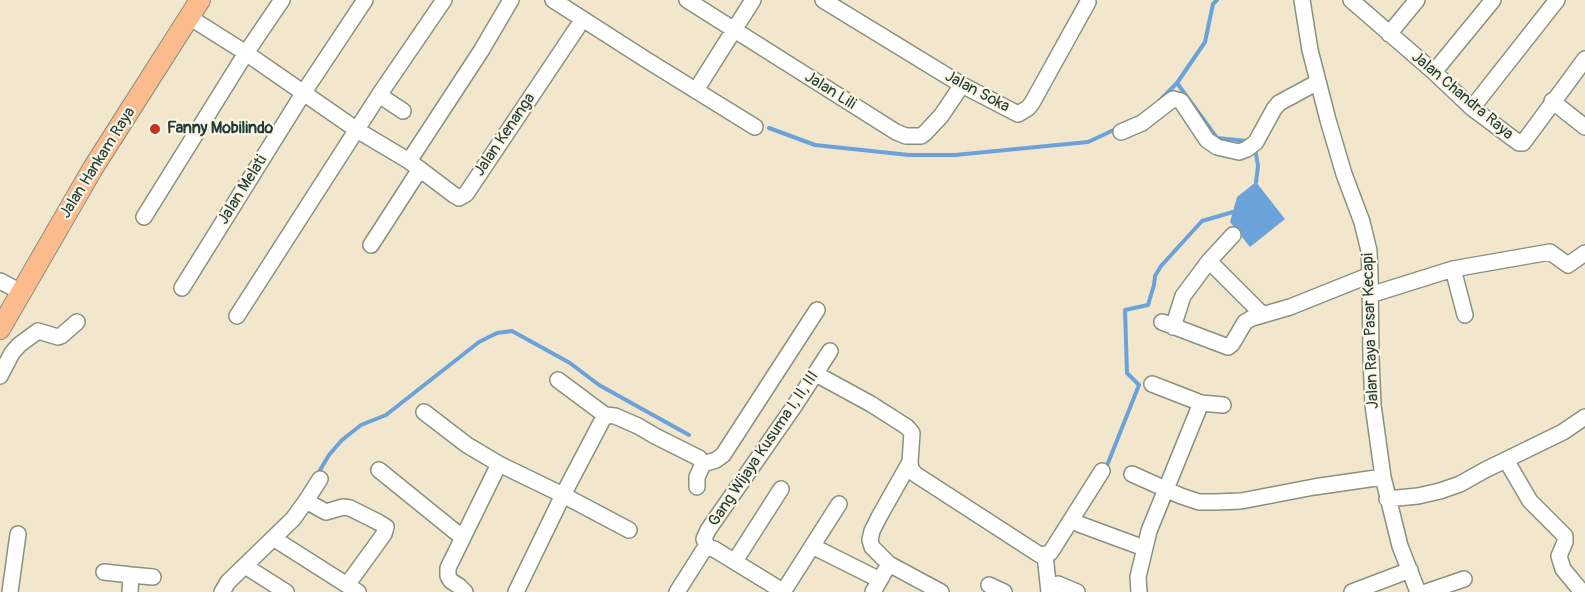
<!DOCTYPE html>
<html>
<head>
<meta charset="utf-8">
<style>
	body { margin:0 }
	canvas { display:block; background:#f2e7cc }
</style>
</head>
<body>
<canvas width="1585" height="592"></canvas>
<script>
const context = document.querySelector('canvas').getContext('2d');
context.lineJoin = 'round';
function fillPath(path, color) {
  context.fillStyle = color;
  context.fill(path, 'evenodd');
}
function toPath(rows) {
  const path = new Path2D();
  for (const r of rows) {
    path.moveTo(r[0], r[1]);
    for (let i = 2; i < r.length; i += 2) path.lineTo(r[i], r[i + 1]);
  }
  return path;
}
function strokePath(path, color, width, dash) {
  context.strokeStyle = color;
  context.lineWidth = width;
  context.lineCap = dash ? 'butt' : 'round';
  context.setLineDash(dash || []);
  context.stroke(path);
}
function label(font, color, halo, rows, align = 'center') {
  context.font = font + ' Pangolin,sans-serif';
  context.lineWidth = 4.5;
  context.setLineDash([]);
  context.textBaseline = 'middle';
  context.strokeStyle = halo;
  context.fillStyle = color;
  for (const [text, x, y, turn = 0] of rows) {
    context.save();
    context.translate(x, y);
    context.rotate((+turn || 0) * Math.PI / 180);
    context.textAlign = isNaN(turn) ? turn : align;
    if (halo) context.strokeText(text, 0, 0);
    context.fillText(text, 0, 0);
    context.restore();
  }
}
const water = toPath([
	[1256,182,1285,219,1250,247,1230,222,1237,197]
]);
const stream = toPath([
	[1177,83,1217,138,1247,141,1249,143],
	[1159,101,1177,83,1205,42,1213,4,1217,0],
	[769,128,815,145,909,155,955,155,1088,142,1118,128],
	[1255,148,1258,166,1256,182],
	[1106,468,1139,385,1127,373,1125,310,1148,305,1154,285,1155,276,1161,266,1202,221,1233,212],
	[317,475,329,455,342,440,361,425,386,415,479,342,497,333,512,331,570,363,599,385,689,435]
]);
const minor = toPath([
	[553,0,645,59,755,127],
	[687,0,896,132,906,136,921,136,925,133,941,116,962,85],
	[823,0,962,85,1018,114,1028,108,1032,103,1088,2],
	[1302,0,1310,50,1328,120,1344,174,1362,222,1369,251,1370,275,1371,358,1373,405,1383,477,1400,546,1418,592],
	[1351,0,1434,72,1472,108,1519,143,1523,143,1585,59],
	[189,17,246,53,357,130,409,161,454,195,459,198,466,194,583,19],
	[1389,34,1417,0],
	[1434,72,1493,0],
	[696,90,753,0],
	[379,95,403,111],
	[1552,101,1585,127],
	[1472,108,1557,0],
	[1121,132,1142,123,1173,99,1181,101,1207,140,1217,147,1239,152,1247,149,1256,142,1274,109,1279,103,1318,82],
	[409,161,481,51,511,0],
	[144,217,246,53,282,0],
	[371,245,420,169],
	[1209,261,1233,235],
	[1453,269,1465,315],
	[0,281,21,292],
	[182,288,304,92,365,0],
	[1370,295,1453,269,1550,252,1568,265,1585,253],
	[237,316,379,95,444,0],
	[1162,322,1228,347,1232,344,1245,322,1252,318,1290,307,1370,275],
	[1173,327,1183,296,1209,261,1262,314],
	[816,374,871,404,907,427,912,433,910,462,911,469,915,474,1040,555,1050,553,1054,547,1102,471],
	[0,376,12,353,19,345,38,331,58,337,61,336,77,322],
	[558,380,605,415,615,416,638,426,655,436,699,458,703,464,697,477,697,487],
	[1152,384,1201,403],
	[424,412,467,445,499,464,563,495,629,530],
	[1506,460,1530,501,1565,536,1565,542,1559,556,1563,569,1582,592],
	[703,464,716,460,723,455,817,310],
	[379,470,463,538],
	[1132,474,1181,496,1199,502,1215,502,1241,501,1314,487,1383,477],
	[1387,499,1418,496,1440,491,1460,484,1485,470,1563,432,1585,417],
	[306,501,326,512,343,507,350,508,378,522,386,527,384,534,347,585],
	[1079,524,1144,548],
	[273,538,358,592],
	[708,548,704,539,708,530,795,405,830,351],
	[708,548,714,549,784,592],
	[818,549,880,580],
	[1045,555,1049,592],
	[735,561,781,489],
	[889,564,872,547,870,540,872,531,879,517,910,462],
	[245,566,286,592],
	[104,572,131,575,130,592],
	[131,575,153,577],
	[1058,584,1077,592],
	[989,585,1004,592],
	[10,592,18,534],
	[222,592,228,582,293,519,306,501,320,479],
	[465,592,459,586,451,581,448,576,448,568,499,464],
	[516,592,563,495,605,415],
	[677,592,703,551,708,548],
	[783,592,839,504],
	[873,592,889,564,941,592],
	[1139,592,1138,577,1149,531,1201,403,1223,405],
	[1352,592,1410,570],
	[1426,592,1464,579]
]);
const major = toPath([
	[0,329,93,168,200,0]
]);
const markers = [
	[155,129,6,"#c8321e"]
];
const streetNames = [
	["Jalan Lili",830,91,32],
	["Jalan Soka",977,92,28],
	["Jalan Chandra Raya",1462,96,40],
	["Jalan Kenanga",505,135,-56],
	["Jalan Hankam Raya",98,163,-58],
	["Jalan Melati",243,190,-58],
	["Jalan Raya Pasar Kecapi",1371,331,-92],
	["Gang Wijaya Kusuma I, II, III",764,449,-56]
];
const poiNames = [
	["Fanny Mobilindo",167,129]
];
fillPath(water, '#6ca2da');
strokePath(stream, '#6ca2da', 4);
strokePath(minor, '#889280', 18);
strokePath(major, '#889280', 22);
strokePath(minor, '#fff', 15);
strokePath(major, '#fbbb8d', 20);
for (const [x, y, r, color] of markers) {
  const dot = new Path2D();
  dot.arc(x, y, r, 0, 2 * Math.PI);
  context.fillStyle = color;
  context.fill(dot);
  strokePath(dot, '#fcf5e5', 2);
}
label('16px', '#1f3d34', '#fcf5e5', streetNames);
label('bold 16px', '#1f3d34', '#fcf5e5', poiNames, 'left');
</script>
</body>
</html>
